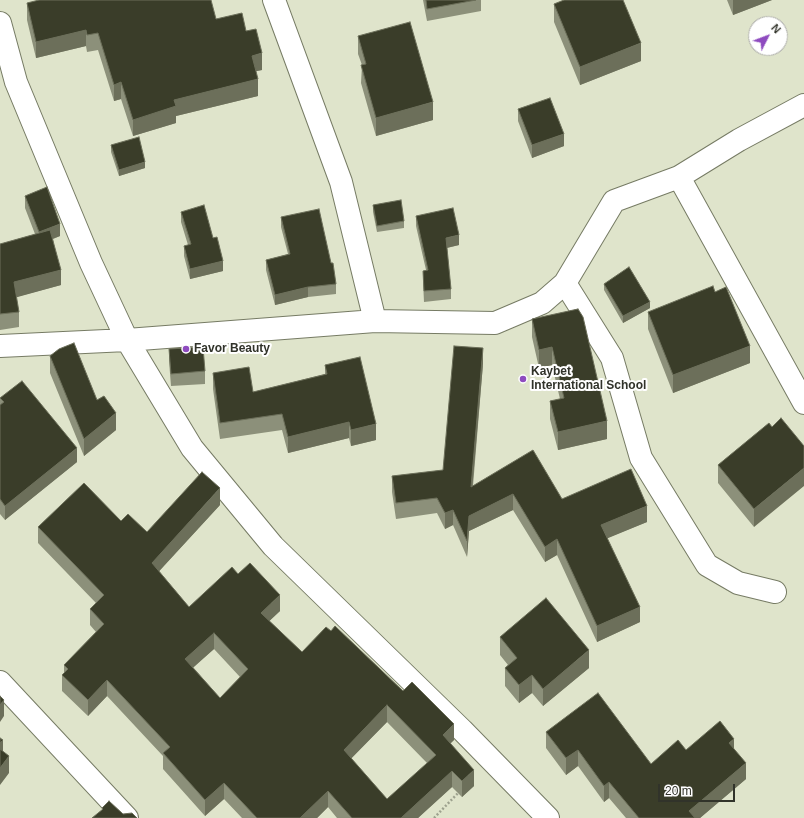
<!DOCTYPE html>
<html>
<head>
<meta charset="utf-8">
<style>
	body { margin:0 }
	#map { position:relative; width:804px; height:818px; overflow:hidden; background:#dfe4cb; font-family:Arial,sans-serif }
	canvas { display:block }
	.north { position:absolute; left:748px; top:16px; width:40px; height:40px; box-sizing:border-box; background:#fff; border:1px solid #adadaa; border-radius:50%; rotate:48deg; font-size:11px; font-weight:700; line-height:16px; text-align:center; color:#31332a }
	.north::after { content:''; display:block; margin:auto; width:14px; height:18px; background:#8e4bbf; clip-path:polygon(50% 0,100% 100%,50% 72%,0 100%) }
	.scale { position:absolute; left:658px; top:784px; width:77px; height:18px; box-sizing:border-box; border:2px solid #31332a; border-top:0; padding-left:5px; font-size:12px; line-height:14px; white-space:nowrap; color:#31332a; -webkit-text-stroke:3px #fff; paint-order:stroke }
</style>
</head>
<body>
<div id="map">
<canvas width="804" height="818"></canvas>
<div class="north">N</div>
<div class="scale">20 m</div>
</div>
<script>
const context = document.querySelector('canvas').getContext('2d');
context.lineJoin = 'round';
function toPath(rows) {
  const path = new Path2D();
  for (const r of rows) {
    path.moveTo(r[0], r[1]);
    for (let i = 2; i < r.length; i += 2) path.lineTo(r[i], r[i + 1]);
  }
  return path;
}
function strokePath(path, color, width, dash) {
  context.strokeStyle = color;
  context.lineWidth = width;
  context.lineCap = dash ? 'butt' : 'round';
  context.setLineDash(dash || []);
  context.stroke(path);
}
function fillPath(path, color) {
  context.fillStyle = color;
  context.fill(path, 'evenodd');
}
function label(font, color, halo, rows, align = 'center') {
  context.font = font + ' Arial,sans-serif';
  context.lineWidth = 4;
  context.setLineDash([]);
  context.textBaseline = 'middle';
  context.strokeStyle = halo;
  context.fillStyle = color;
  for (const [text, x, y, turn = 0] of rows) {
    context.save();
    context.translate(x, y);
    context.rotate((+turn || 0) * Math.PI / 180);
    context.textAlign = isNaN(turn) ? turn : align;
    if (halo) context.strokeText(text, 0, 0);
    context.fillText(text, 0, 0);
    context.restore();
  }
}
const path = toPath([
	[434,818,460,791]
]);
const minor = toPath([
	[274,0,341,182,375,321],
	[0,23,16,82,91,263,127,340,192,448,273,546,462,730,548,818],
	[679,177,804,403],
	[565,283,612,358,641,458,707,565,738,583,775,592],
	[0,346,127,340,375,321,495,323,542,303,565,283,614,201,679,177,739,140,804,105],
	[0,682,127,818]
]);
const wall = toPath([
	[423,0,481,0,481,11,427,21],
	[727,0,772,0,733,15],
	[27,3,216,19,246,31,262,70,256,71,258,96,176,116,176,123,133,136,121,99,114,101,98,50,87,52,86,46,36,58,27,20],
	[554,4,641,61,580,85,554,22],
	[358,36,433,120,376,136,361,83,362,65,358,54],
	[518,109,564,146,532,158,518,121],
	[111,145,145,168,119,176,111,152],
	[25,196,60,236,53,239,61,285,16,297,19,312,19,327,0,330,0,244,35,234,25,208],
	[373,205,404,221,404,228,377,232,373,212],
	[181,212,213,238,223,271,190,279,184,256,184,246,188,245,181,222],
	[416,216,459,245,447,248,451,289,451,299,424,302,423,281,423,271,426,270,416,226],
	[281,217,336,284,336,294,308,297,275,305,266,270,266,260,288,254,281,227],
	[604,284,650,308,623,323,604,290],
	[715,292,750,363,673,393,648,329,648,312],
	[578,309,607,439,558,450,550,419,550,401,560,399,552,365,539,368,532,337,532,319],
	[169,349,205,371,205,384,171,386,169,361],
	[50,356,97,400,116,430,84,456,50,373],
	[483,364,473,486,562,499,647,522,607,538,640,622,597,642,557,555,545,562,513,510,469,531,467,557,453,525,445,529,437,513,396,519,392,492,392,476,443,470],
	[325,365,376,440,351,446,349,438,288,453,282,430,220,439,213,389,213,373,253,392,325,374],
	[0,398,77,462,5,520,0,514],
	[769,423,754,527,718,483,718,465],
	[220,505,159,571,189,607,238,574,280,611,269,621,302,652,331,631,403,691,454,740,450,743,474,786,462,797,452,787,418,818,337,818,328,807,317,818,242,818,224,799,205,816,163,769,163,756,107,696,88,716,62,691,62,675,64,673,64,665,96,632,90,625,90,609,96,603,38,543,38,527,121,521,147,532],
	[214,649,240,677,220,698,193,667],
	[387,722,427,763,387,799,351,758],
	[500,637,589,668,543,706,532,693,519,703,505,686,505,668,508,665,500,655],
	[546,732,651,764,686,750,734,749,746,779,700,818,626,818,609,798,604,802,578,766,566,775,546,748]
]);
const shadedWall = toPath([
	[733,0,772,0,733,15],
	[86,30,86,46,36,58,36,42],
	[641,43,641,61,580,85,580,67],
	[262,53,262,70,252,72,252,56],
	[258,79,258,96,176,116,176,123,133,136,133,120,174,100],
	[121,82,121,99,114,101,114,85],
	[433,102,433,120,376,136,376,118],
	[564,134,564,146,532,158,532,145],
	[145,162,145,168,119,176,119,170],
	[60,224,60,236,39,244,39,232],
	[459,235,459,245,446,248,446,238],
	[223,261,223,271,190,279,190,269],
	[61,270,61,285,14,298,14,282],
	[308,287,308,297,275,305,275,295],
	[650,302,650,308,623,323,623,316],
	[750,346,750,363,673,393,673,375],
	[552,347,552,365,539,368,539,350],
	[483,348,483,364,471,502,471,487],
	[116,413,116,430,84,456,84,439],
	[607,421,607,439,558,450,558,432],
	[349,422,349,438,288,453,288,437],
	[376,424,376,440,351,446,351,430],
	[77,448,77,462,5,520,5,506],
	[804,468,804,486,754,527,754,509],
	[220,488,220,505,152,579,152,563],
	[513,494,513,510,469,531,467,557,467,541,469,516],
	[647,506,647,522,601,541,601,525],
	[453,510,453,525,445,529,445,513],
	[557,539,557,555,545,562,545,547],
	[280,595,280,611,261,629,261,613],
	[640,607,640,622,597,642,597,626],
	[214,633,214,649,185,675,185,659],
	[589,650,589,668,543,706,543,689],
	[532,675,532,693,519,703,519,685],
	[107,680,107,696,88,716,88,700],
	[4,700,4,716,0,722,0,705],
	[387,705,387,722,344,766,344,750],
	[454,724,454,740,443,751,443,735],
	[734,739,734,755,729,743],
	[3,740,3,757,0,760,0,743],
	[578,750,578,766,566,775,566,758],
	[9,756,9,773,0,785,0,768],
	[746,763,746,779,700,818,689,818,689,811],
	[474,770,474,786,462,797,462,781],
	[452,771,452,787,418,818,401,818],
	[609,782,609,798,604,802,604,786],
	[224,783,224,799,205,816,205,800],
	[328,791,328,807,317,818,300,818]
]);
const building = toPath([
	[39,0,211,0,216,19,242,13,246,31,256,29,262,53,252,56,258,79,174,100,176,106,133,120,121,82,114,85,98,33,87,35,86,30,36,42,27,3,39,0],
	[426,0,476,0,427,9,426,0],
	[564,0,623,0,641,43,580,67,554,4,564,0],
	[410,22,433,102,376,118,361,65,366,64,358,36,410,22],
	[550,98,564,134,532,145,518,109,550,98],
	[139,137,145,162,119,170,111,145,139,137],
	[47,187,60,224,39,232,25,196,47,187],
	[401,200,404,221,377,226,373,205,401,200],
	[204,205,213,238,217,237,223,261,190,269,184,246,191,244,181,212,204,205],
	[453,208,459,235,446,238,451,289,424,291,423,271,428,270,416,216,453,208],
	[319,209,331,263,333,263,336,284,308,287,275,295,266,260,290,254,281,217,319,209],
	[50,230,61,270,14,282,19,312,0,314,0,244,50,230],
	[629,267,650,302,623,316,604,284,629,267],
	[713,286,715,292,726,287,750,346,673,375,648,312,713,286],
	[578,309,583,317,607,421,558,432,550,401,564,398,552,347,539,350,532,319,578,309],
	[74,343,97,400,104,396,116,413,84,439,50,356,59,349,74,343],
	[454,346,483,348,471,487,533,450,562,499,631,469,647,506,601,525,640,607,597,626,557,539,545,547,513,494,469,516,467,541,453,510,445,513,437,498,396,503,392,476,443,470,454,346],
	[203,347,205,371,171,374,169,349,203,347],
	[360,357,376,424,351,430,349,422,288,437,282,414,220,423,213,373,249,367,253,392,327,374,325,365,360,357],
	[22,381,77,448,5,506,0,499,0,405,4,402,0,398,22,381],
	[781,418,804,446,804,468,754,509,718,465,769,423,772,427,781,418],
	[202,472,220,488,152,563,189,607,232,567,238,574,250,563,280,595,261,613,302,652,326,627,331,631,335,626,403,691,412,682,454,724,443,735,474,770,462,781,452,771,401,818,352,818,328,791,300,818,257,818,224,783,205,800,163,753,170,747,107,680,88,700,62,675,68,669,64,665,104,624,90,609,104,595,38,527,84,483,121,521,128,514,147,532,202,472],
	[214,633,248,669,220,698,185,659,214,633],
	[387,705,436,755,387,799,344,750,387,705],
	[546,598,589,650,543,689,532,675,519,685,505,668,517,658,500,637,546,598],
	[598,693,651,764,678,740,686,750,720,721,734,739,729,743,746,763,689,811,695,818,639,818,609,782,604,786,578,750,566,758,546,732,598,693],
	[0,696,4,700,0,705,0,696],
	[0,738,3,740,0,743,0,738],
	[0,749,9,756,0,768,0,749],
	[109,801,123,814,132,813,137,818,92,818,103,809,102,808,109,801]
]);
const markers = [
	[186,349,4,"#8e4bbf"],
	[523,379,4,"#8e4bbf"]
];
const poiNames = [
	["Favor Beauty",194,349],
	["Kaybet",531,372],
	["International School",531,386]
];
strokePath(minor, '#767b64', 24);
strokePath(path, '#9da18e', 2.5, [2, 2]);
strokePath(minor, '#fff', 22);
fillPath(wall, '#8c907a');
fillPath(shadedWall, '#6c6f5a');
fillPath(building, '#3a3d29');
strokePath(building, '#6c6f5a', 1);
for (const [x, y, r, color] of markers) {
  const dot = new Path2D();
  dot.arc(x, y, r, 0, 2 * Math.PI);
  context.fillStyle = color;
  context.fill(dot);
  strokePath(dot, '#fff', 1.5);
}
label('bold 12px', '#31332a', '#fff', poiNames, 'left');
</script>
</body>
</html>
